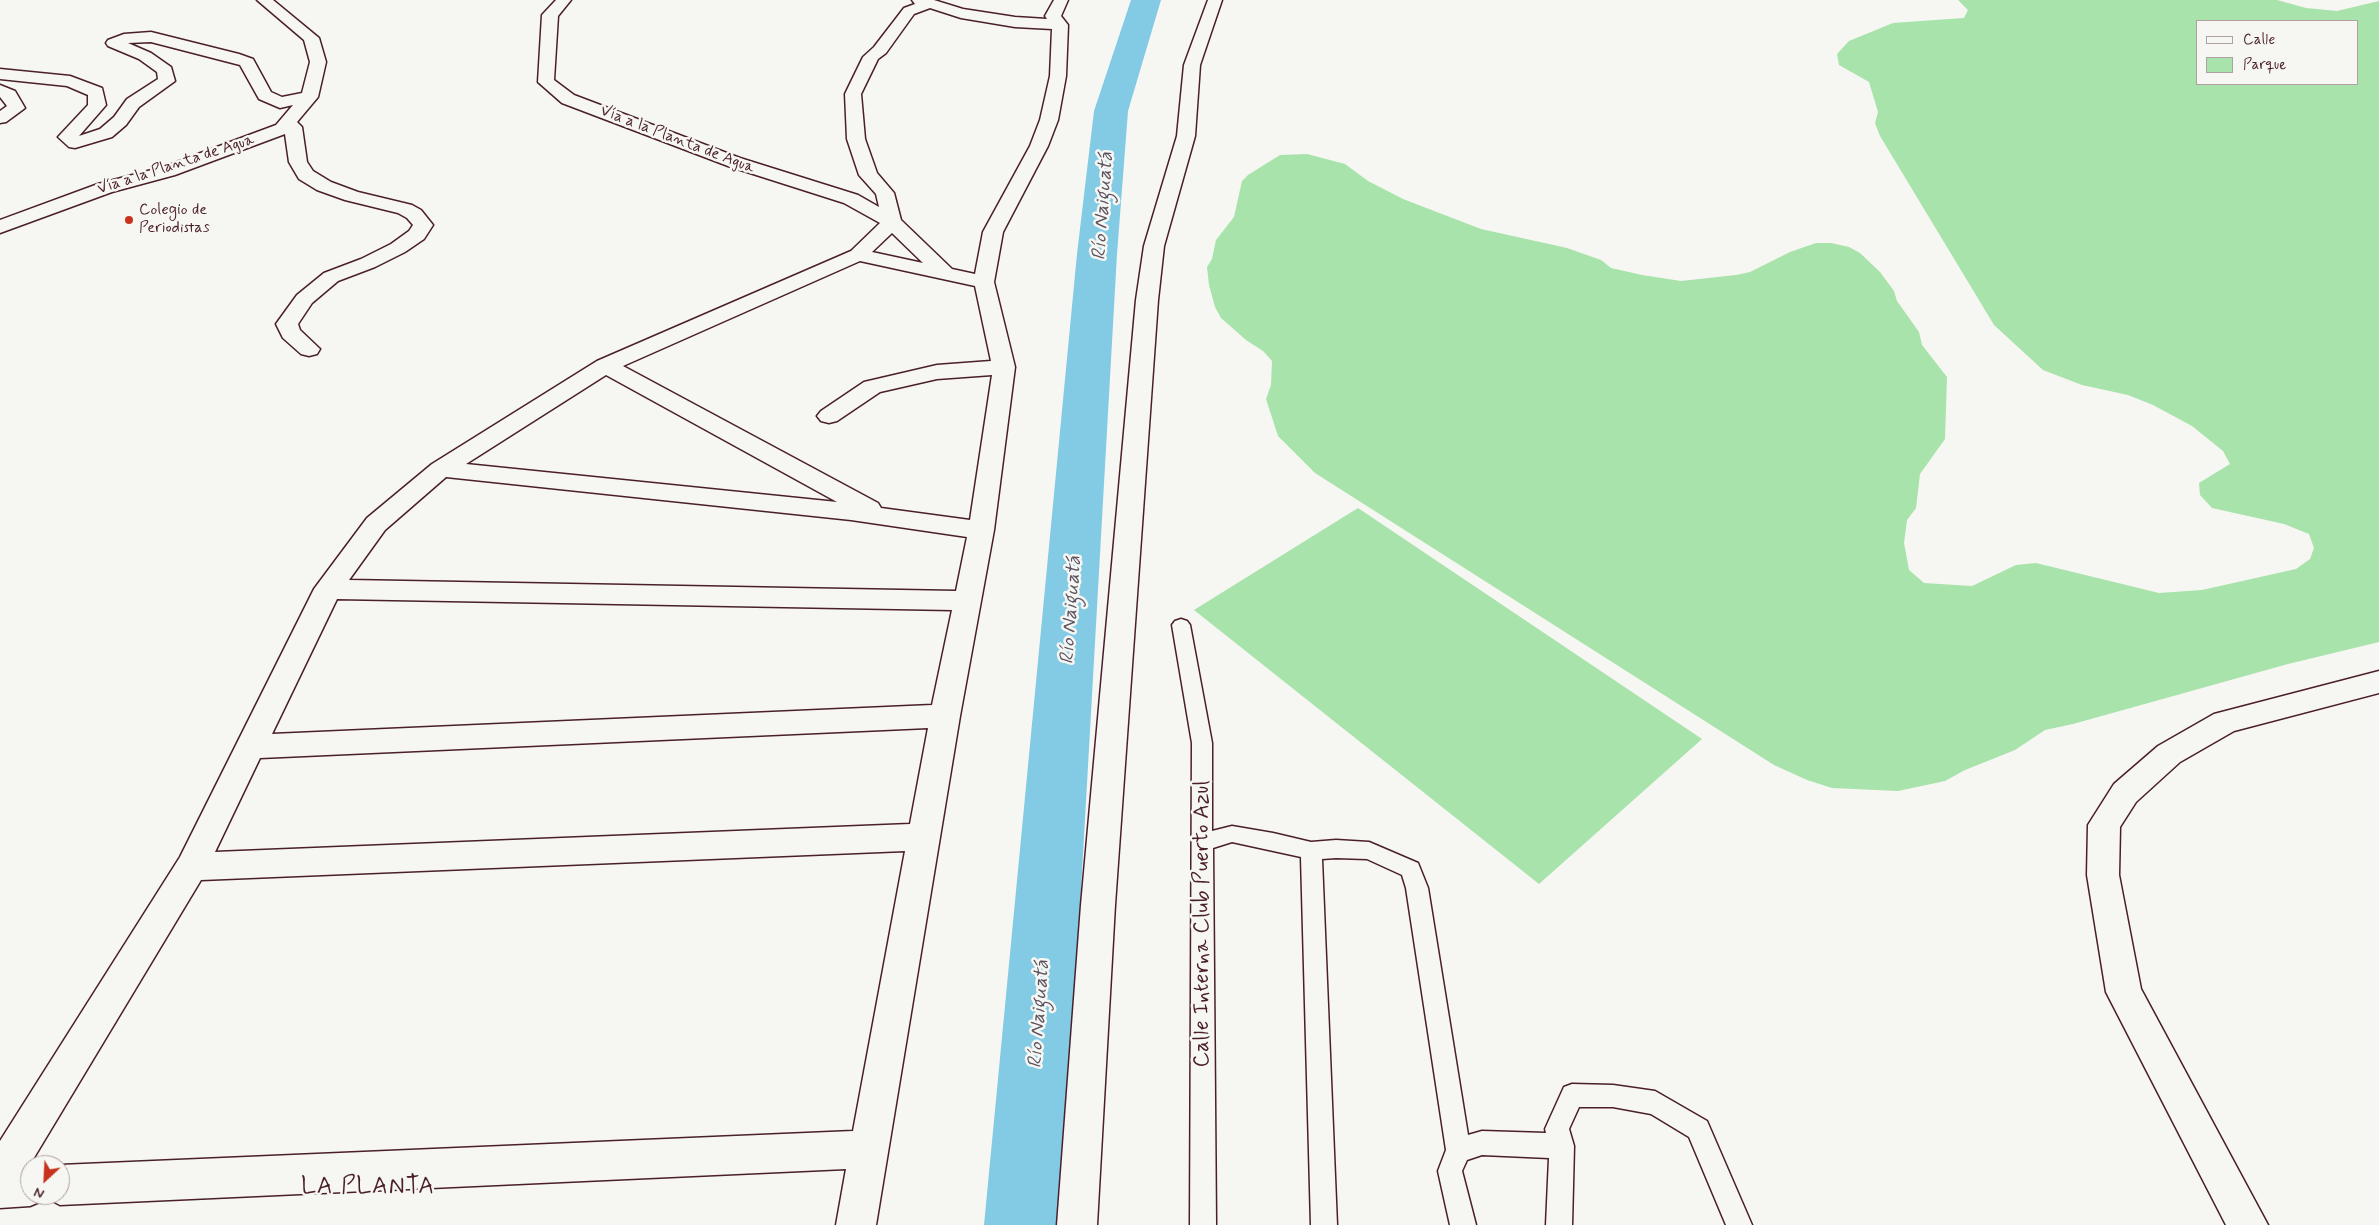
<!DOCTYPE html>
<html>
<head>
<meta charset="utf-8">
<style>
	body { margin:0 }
	#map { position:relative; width:2379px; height:1225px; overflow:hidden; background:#f6f6f2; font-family:Mynerve,sans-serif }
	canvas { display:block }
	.legend { position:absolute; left:2196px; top:20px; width:162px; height:65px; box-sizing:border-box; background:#f6f6f2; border:1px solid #b1a0a2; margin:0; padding:6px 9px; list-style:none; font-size:15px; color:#4a1f2b }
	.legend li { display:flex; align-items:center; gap:10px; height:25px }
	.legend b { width:25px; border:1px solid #b1a0a2 }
	.north { position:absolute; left:20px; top:1155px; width:50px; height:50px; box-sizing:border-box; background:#f6f6f2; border:1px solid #b1a0a2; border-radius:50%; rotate:205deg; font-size:14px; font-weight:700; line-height:20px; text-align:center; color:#4a1f2b }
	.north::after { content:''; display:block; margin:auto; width:18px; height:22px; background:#c8321e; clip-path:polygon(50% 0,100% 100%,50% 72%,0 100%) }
</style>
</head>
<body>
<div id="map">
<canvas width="2379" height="1225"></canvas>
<ul class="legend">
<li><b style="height:6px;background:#f6f6f2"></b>Calle</li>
<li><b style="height:14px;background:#a7e3aa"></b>Parque</li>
</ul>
<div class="north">N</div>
</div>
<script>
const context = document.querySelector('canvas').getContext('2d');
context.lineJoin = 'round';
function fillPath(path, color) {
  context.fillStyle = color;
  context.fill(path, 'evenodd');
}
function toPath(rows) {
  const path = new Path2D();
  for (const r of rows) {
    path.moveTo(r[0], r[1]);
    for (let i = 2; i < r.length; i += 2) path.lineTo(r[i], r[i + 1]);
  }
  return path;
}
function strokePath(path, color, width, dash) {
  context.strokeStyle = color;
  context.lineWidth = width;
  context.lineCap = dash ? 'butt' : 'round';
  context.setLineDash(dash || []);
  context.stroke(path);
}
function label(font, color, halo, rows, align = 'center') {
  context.font = font + ' Mynerve,sans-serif';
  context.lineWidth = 5;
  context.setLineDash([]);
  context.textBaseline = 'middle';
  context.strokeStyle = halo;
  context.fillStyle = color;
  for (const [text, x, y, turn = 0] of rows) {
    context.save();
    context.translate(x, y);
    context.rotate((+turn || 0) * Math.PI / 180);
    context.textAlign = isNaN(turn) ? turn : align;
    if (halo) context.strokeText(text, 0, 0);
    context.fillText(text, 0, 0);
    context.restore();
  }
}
const green = toPath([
	[1958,0,2277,0,2306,8,2337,11,2379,1,2379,642,2288,664,2073,724,2045,730,2015,750,1965,770,1945,781,1898,791,1832,788,1807,780,1774,765,1315,473,1278,436,1266,399,1271,385,1272,361,1263,351,1246,340,1221,318,1215,307,1209,285,1207,267,1212,259,1216,240,1234,217,1242,181,1248,175,1280,155,1307,154,1345,164,1368,181,1403,199,1481,229,1567,248,1601,260,1611,268,1642,275,1681,281,1736,275,1750,272,1790,252,1816,243,1831,243,1849,247,1860,253,1880,272,1894,291,1897,301,1919,332,1922,345,1947,377,1945,439,1920,474,1916,508,1907,520,1904,543,1909,570,1924,583,1972,586,2016,565,2036,563,2159,593,2202,590,2296,569,2310,559,2314,548,2309,534,2284,524,2212,508,2200,495,2199,483,2230,464,2223,451,2192,426,2153,405,2128,395,2082,385,2043,370,1994,325,1880,136,1875,123,1878,112,1869,82,1839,65,1837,54,1849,41,1893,23,1964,18,1968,10],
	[2358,21,2358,84,2198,84,2198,21],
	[1358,508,1702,739,1539,884,1194,610]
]);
const river = toPath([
	[1131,0,1161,0,1128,111,1117,254,1062,1225,984,1225,1077,254,1094,111,1131,0]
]);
const lane = toPath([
	[1181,619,1187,621,1190,625,1212,743,1212,831,1232,826,1273,833,1311,842,1336,840,1369,842,1418,863,1428,888,1468,1135,1482,1131,1546,1133,1545,1129,1564,1087,1572,1084,1613,1085,1655,1091,1707,1121,1752,1225,1726,1225,1689,1137,1651,1114,1613,1107,1579,1107,1569,1129,1574,1146,1572,1225,1546,1225,1549,1158,1482,1155,1467,1160,1462,1171,1476,1225,1450,1225,1438,1171,1446,1150,1406,888,1402,875,1367,859,1336,858,1322,859,1337,1225,1311,1225,1301,857,1232,842,1213,848,1216,1225,1190,1225,1192,743,1172,625,1175,621,1181,619]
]);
const street = toPath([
	[257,0,273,0,319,38,326,62,318,97,297,122,302,127,307,162,313,171,331,182,358,192,412,205,421,210,433,225,424,239,405,252,375,267,338,281,312,303,298,324,300,330,320,349,317,354,309,356,301,354,283,338,276,324,297,295,324,273,361,259,391,244,409,231,413,225,407,218,398,213,345,200,317,190,299,179,289,162,285,134,175,175,112,192,0,233,0,220,98,184,163,167,276,125,293,105,280,108,259,99,240,65,151,42,128,43,151,53,171,67,175,81,139,107,126,125,112,137,75,148,69,147,58,137,88,105,88,95,67,86,0,79,0,69,70,76,102,88,106,105,79,136,100,129,114,117,127,99,158,79,157,72,139,59,108,46,106,43,108,40,124,34,151,32,239,54,253,59,271,92,282,97,302,93,310,62,304,40,257,0],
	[556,0,571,0,558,16,554,80,574,95,740,158,858,195,879,207,876,194,859,175,847,139,845,94,863,57,874,47,904,8,915,4,912,0,934,0,963,9,1015,17,1047,19,1045,16,1054,0,1068,0,1061,16,1068,25,1066,76,1058,120,1048,146,1003,232,994,282,1015,367,994,530,960,716,876,1225,836,1225,846,1169,60,1205,45,1197,44,1200,30,1206,0,1208,0,1141,180,857,314,589,367,518,432,464,597,361,851,251,880,223,844,203,728,166,562,103,538,82,542,15,556,0],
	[930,8,961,18,1015,27,1052,29,1050,76,1040,120,1030,146,983,232,975,274,952,269,901,220,894,193,877,173,865,139,861,94,878,59,886,53,914,14,930,8],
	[892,233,923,263,872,252,892,233],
	[860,261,975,286,991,361,937,365,864,382,821,411,817,416,821,421,829,423,837,421,880,392,937,379,992,375,970,520,881,508,878,503,623,366,860,261],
	[606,375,837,502,466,464,606,375],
	[446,477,851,520,967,537,956,591,349,580,385,530,446,477],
	[337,599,952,610,932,705,272,734,337,599],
	[928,728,910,824,215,852,260,758,928,728],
	[905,851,853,1131,60,1165,60,1195,30,1195,29,1166,201,880,905,851],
	[1208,0,1222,0,1200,65,1195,136,1164,246,1158,300,1115,905,1097,1225,1057,1225,1081,905,1136,300,1144,246,1177,136,1184,65,1208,0],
	[0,85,15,91,25,108,6,122,0,123,0,111,7,106,0,97,0,85],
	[2379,671,2379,693,2234,731,2180,762,2136,802,2120,827,2119,875,2141,989,2268,1225,2226,1225,2106,992,2087,875,2088,825,2114,784,2158,746,2214,714,2379,671]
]);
const markers = [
	[129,220,5,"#c8321e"]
];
const farStreetnames = [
	["Vía a la Planta de Agua",677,140,21],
	["Vía a la Planta de Agua",176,165,-18]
];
const farPoinames = [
	["Colegio de",139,211],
	["Periodistas",139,229]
];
const waterNames = [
	["Río Naiguatá",1104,206,-86],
	["Río Naiguatá",1072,610,-86],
	["Río Naiguatá",1040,1014,-86]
];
const nearStreetnames = [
	["Calle Interna Club Puerto Azul",1203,924,-90]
];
const nearNeighbourhoodnames = [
	["LA PLANTA",368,1188]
];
fillPath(green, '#a7e3aa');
fillPath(river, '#83cae4');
strokePath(lane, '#4a1f2b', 3);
strokePath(street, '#4a1f2b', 3);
fillPath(lane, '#f6f6f2');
fillPath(street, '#f6f6f2');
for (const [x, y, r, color] of markers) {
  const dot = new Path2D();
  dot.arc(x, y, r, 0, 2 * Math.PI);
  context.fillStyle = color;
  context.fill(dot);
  strokePath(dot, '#f6f6f2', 2);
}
label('16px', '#4a1f2b', '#f6f6f2', farStreetnames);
label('16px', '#4a1f2b', '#f6f6f2', farPoinames, 'left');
label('italic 20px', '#5b5262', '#f6f6f2', waterNames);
label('22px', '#4a1f2b', '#f6f6f2', nearStreetnames);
context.letterSpacing = '1px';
label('24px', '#4a1f2b', '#f6f6f2', nearNeighbourhoodnames);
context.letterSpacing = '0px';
</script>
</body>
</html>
